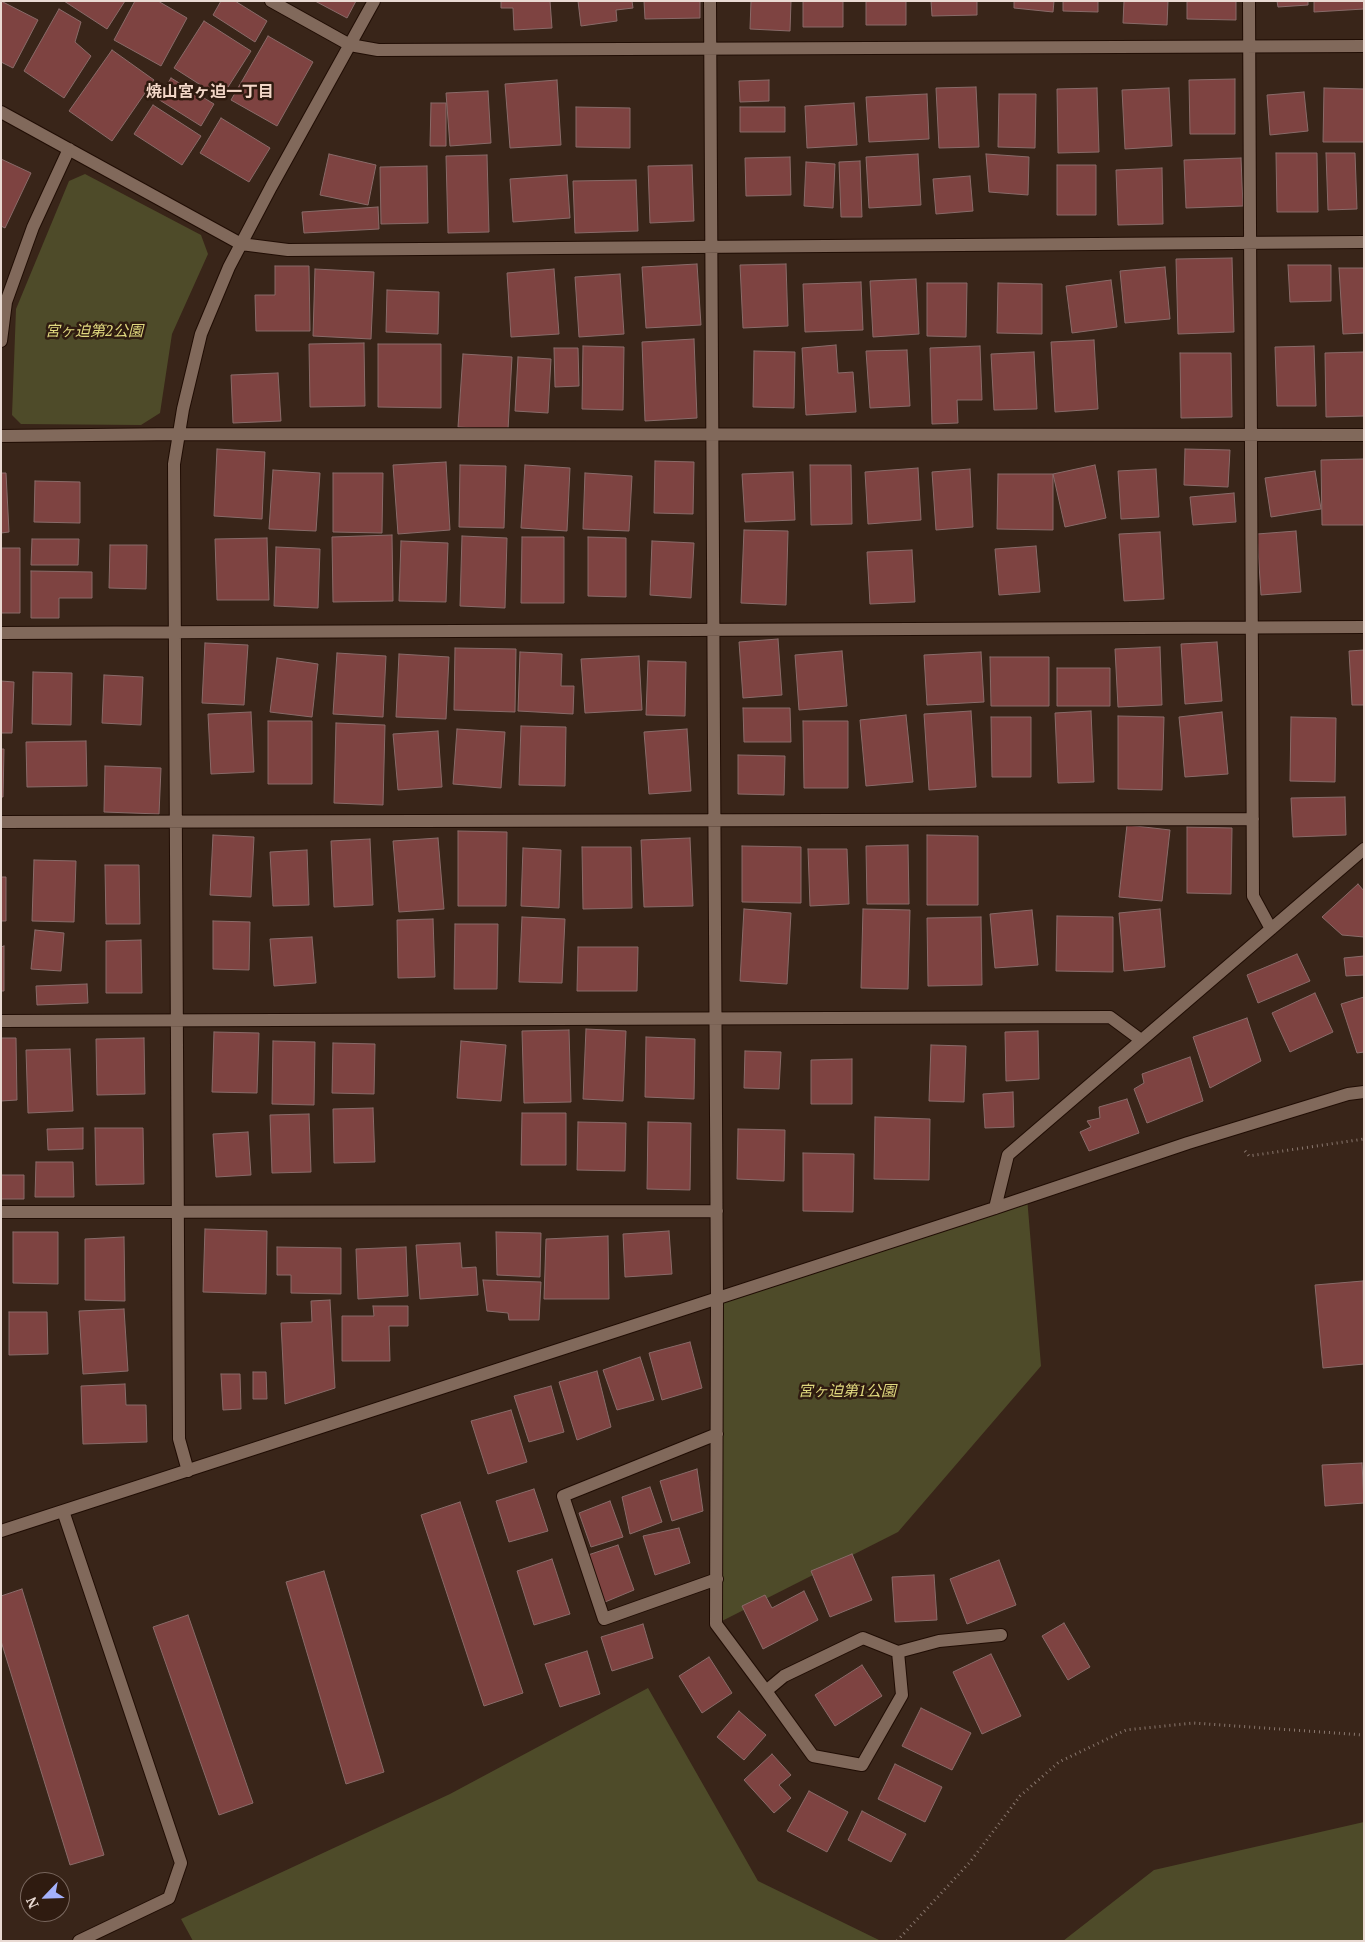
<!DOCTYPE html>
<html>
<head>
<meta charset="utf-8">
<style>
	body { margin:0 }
	#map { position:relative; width:1365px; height:1942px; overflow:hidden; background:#392519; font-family:"PT Serif",serif }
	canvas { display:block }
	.frame { position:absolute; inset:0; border:2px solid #e9dad3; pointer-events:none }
	.north { position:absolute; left:20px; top:1872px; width:50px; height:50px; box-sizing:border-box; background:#2f1b10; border:1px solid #79675e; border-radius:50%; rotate:246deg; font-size:14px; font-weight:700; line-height:20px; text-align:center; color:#e9dad3 }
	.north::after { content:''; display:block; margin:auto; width:18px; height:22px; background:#a4b1fc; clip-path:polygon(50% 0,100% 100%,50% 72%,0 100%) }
</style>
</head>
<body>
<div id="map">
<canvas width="1365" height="1942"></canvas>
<div class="frame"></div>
<div class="north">N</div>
</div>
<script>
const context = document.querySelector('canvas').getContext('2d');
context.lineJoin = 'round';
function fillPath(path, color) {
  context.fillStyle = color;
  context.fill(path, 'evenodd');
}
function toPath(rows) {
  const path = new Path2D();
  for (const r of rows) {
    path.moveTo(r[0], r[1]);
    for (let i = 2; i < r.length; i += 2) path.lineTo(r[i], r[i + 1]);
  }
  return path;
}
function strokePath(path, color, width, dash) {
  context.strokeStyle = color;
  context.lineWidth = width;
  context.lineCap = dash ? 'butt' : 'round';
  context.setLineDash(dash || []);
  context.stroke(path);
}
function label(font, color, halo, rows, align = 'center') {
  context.font = font + ' "PT Serif","Noto Sans JP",serif';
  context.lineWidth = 5;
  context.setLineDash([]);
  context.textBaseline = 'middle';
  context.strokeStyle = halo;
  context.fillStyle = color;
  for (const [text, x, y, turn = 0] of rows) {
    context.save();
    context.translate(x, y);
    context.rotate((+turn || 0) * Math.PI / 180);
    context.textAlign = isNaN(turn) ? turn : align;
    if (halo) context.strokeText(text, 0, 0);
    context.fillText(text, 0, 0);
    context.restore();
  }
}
const green = toPath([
	[85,174,201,235,208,254,172,334,160,413,141,425,21,424,12,415,16,309,69,181],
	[1027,1197,1041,1366,898,1532,716,1624,717,1298],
	[648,1688,758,1881,881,1941,193,1941,181,1919,450,1794],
	[1364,1822,1364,1941,1063,1941,1154,1870]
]);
const building = toPath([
	[1,1,38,20,13,68,1,62,1,1],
	[64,1,125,1,107,29,64,1],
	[135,1,158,1,187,18,161,66,114,40,135,1],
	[221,1,235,1,267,21,255,42,213,15,221,1],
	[315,1,356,1,347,18,315,1],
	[501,1,550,1,552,28,514,30,513,8,501,8,501,1],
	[578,1,632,1,633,8,616,10,617,21,581,26,578,1],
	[644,1,700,1,700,18,645,19,644,1],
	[751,1,791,1,790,31,750,29,751,1],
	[803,1,843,1,843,27,803,27,803,1],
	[866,1,906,1,906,25,866,25,866,1],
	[931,1,977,1,977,15,932,16,931,1],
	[1014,1,1054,1,1053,12,1014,8,1014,1],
	[1063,1,1098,1,1098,12,1063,11,1063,1],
	[1124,1,1168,1,1167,25,1123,23,1124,1],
	[1187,1,1236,1,1236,20,1187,19,1187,1],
	[1277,1,1308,1,1308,5,1278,7,1277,1],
	[1314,1,1364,1,1364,9,1314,12,1314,1],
	[59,9,81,22,75,42,91,56,64,98,24,71,59,9],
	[204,21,251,51,221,98,174,68,204,21],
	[268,36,313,62,277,126,231,100,268,36],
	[112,50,154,80,112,141,69,111,112,50],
	[171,78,214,104,201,126,158,99,171,78],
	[1235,79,1235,134,1190,134,1189,80,1235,79],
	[557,80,561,145,510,148,505,84,557,80],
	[769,80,769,101,740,102,739,81,769,80],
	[976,87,979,147,939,148,936,88,976,87],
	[1097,88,1099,152,1058,153,1057,89,1097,88],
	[1169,88,1172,146,1125,149,1122,90,1169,88],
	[1324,88,1364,89,1364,142,1323,142,1324,88],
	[488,91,491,143,450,146,446,93,488,91],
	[1304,92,1308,131,1270,135,1267,95,1304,92],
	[927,94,929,139,869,142,866,97,927,94],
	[999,94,1036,94,1035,148,998,147,999,94],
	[431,103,446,103,446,146,430,146,431,103],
	[854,103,857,145,807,148,805,106,854,103],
	[153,105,201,136,182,165,134,134,153,105],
	[576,107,630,108,630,148,576,147,576,107],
	[740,107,785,107,785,132,740,132,740,107],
	[221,118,270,148,249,182,200,153,221,118],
	[1276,153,1317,153,1318,212,1277,212,1276,153],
	[1326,153,1355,153,1357,209,1328,210,1326,153],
	[329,154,376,165,368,205,320,195,329,154],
	[918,154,921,205,869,208,866,157,918,154],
	[986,154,1029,157,1028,195,989,192,986,154],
	[487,155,489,232,448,233,446,156,487,155],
	[790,157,791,195,746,196,745,158,790,157],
	[1241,158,1243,206,1186,208,1184,160,1241,158],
	[1,159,31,173,5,228,1,226,1,159],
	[860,161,862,217,841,217,839,162,860,161],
	[806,162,835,164,833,208,804,206,806,162],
	[692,165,694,221,650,223,648,166,692,165],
	[1057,165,1096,165,1096,215,1057,215,1057,165],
	[427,166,428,223,381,224,380,167,427,166],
	[1162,168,1163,224,1118,225,1116,170,1162,168],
	[567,175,570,218,513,222,510,179,567,175],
	[970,176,973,211,936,214,933,179,970,176],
	[636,180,638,231,575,233,573,181,636,180],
	[378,207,379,229,304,233,302,212,378,207],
	[1232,258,1234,332,1178,334,1176,259,1232,258],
	[697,264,701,325,646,328,642,267,697,264],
	[786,264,788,326,743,328,740,265,786,264],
	[1288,265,1331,265,1331,301,1290,302,1288,265],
	[275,266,309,266,310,331,256,331,255,295,275,295,275,266],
	[1165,267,1170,319,1125,323,1120,271,1165,267],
	[1339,268,1364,268,1364,333,1343,334,1339,268],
	[315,269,374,272,371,339,313,336,315,269],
	[554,269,559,334,511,337,507,273,554,269],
	[620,274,624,334,579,337,575,277,620,274],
	[916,279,919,334,873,337,870,281,916,279],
	[1111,280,1117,327,1072,333,1066,286,1111,280],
	[861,282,863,330,805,332,803,284,861,282],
	[927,283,967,283,966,337,927,336,927,283],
	[998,283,1042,284,1042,334,997,333,998,283],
	[387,290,439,292,438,334,386,332,387,290],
	[694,339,697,418,645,421,642,342,694,339],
	[1094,340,1098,409,1055,412,1051,342,1094,340],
	[364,343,365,406,310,407,309,344,364,343],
	[378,344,441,344,441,408,378,407,378,344],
	[836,345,838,373,853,372,856,412,806,415,802,348,836,345],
	[583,346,624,347,623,410,582,409,583,346],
	[980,346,982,400,957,400,958,423,932,424,930,348,980,346],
	[1314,346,1316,406,1277,406,1275,347,1314,346],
	[554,348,578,348,579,386,555,387,554,348],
	[907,350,910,406,870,408,866,351,907,350],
	[754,351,795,352,794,408,753,407,754,351],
	[1034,352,1037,409,994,410,991,354,1034,352],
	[1364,352,1364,416,1326,417,1325,353,1364,352],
	[1180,353,1231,353,1232,417,1181,418,1180,353],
	[463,354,512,357,508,430,458,427,463,354],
	[518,357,551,359,548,413,515,411,518,357],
	[278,373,281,421,233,423,231,375,278,373],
	[217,449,265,452,262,519,214,516,217,449],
	[1185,449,1230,450,1228,487,1184,485,1185,449],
	[1364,459,1364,525,1322,525,1321,460,1364,459],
	[655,461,694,462,693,514,654,513,655,461],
	[446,462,450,530,398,534,393,465,446,462],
	[460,465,506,466,504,528,459,527,460,465],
	[525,465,570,468,567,531,521,528,525,465],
	[810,465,851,465,852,524,811,525,810,465],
	[1095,465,1106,518,1065,527,1053,474,1095,465],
	[918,468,921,520,868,524,865,472,918,468],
	[970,469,973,527,936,530,932,472,970,469],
	[1156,469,1159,517,1121,519,1118,471,1156,469],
	[273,470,320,473,316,531,269,529,273,470],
	[1315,471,1321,509,1271,517,1265,478,1315,471],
	[793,472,795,520,745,522,742,474,793,472],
	[1,473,6,473,9,532,1,533,1,473],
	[333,473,383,473,382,533,333,532,333,473],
	[585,473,632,476,629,531,583,529,585,473],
	[998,474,1053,474,1053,530,997,529,998,474],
	[35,481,80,482,80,523,34,522,35,481],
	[1234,493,1236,522,1193,525,1190,497,1234,493],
	[744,530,788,531,786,605,741,603,744,530],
	[1296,531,1301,592,1261,595,1257,534,1296,531],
	[1160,532,1164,599,1124,601,1119,534,1160,532],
	[392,535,393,601,333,602,332,537,392,535],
	[462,536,507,538,505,608,460,606,462,536],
	[522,537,564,537,564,603,521,603,522,537],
	[588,537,626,538,626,597,588,596,588,537],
	[267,538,269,600,217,600,215,539,267,538],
	[32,539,79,539,78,565,31,565,32,539],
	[401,541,448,543,446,602,399,601,401,541],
	[652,541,694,543,691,598,650,595,652,541],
	[110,545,147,545,146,589,109,588,110,545],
	[1036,546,1040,592,999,595,995,549,1036,546],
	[276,547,320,549,318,608,274,606,276,547],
	[1,548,20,548,20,613,1,613,1,548],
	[912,550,915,602,870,604,867,552,912,550],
	[31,571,92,572,92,598,59,598,59,618,31,618,31,571],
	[778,639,782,695,743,698,739,642,778,639],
	[1217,642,1222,701,1185,704,1181,644,1217,642],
	[205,643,248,645,244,705,202,703,205,643],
	[1160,647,1162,705,1118,707,1115,649,1160,647],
	[455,648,516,649,515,712,454,710,455,648],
	[1364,650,1364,705,1352,705,1349,651,1364,650],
	[842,651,847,706,799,710,795,655,842,651],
	[520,652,562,654,561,686,574,686,573,714,518,711,520,652],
	[981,652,984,702,927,705,924,655,981,652],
	[337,653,386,656,383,717,333,714,337,653],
	[399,654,449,657,446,719,396,717,399,654],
	[639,656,642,710,585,713,581,659,639,656],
	[990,657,1049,657,1049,706,991,706,990,657],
	[277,658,318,664,312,717,270,712,277,658],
	[648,661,686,662,685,716,646,715,648,661],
	[1057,668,1110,668,1110,706,1057,706,1057,668],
	[33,672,72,673,71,725,32,724,33,672],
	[104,675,143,677,141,725,102,723,104,675],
	[1,681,14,682,12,733,1,733,1,681],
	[743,708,790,708,791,742,744,742,743,708],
	[971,711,976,787,929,790,924,714,971,711],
	[1091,711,1094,782,1058,783,1055,713,1091,711],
	[251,712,254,772,211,774,208,714,251,712],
	[1222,712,1228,774,1185,777,1179,717,1222,712],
	[906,715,913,782,866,786,860,720,906,715],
	[1118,716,1164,717,1162,790,1118,789,1118,716],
	[991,717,1031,717,1031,777,992,777,991,717],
	[1291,717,1336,718,1335,782,1290,781,1291,717],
	[268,721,312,721,312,784,268,784,268,721],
	[803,721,848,721,848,788,804,788,803,721],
	[336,723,385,725,383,805,334,803,336,723],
	[521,726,566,727,565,786,519,785,521,726],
	[457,729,505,732,501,788,453,784,457,729],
	[687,729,691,791,649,794,644,732,687,729],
	[438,731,442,787,398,790,393,734,438,731],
	[86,741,87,786,27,787,26,742,86,741],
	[1,749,4,749,3,797,1,797,1,749],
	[738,755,785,756,784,795,738,794,738,755],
	[105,766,161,768,159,814,104,812,105,766],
	[1345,797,1346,835,1293,837,1291,798,1345,797],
	[1127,825,1170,830,1162,901,1119,897,1127,825],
	[1187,827,1232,828,1231,894,1187,893,1187,827],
	[458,831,507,832,506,906,458,906,458,831],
	[213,835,254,837,251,897,210,895,213,835],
	[927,835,978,836,978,905,927,905,927,835],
	[438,838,444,909,399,912,393,841,438,838],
	[690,838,693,906,644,907,641,840,690,838],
	[370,839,373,905,334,907,331,841,370,839],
	[908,845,909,904,867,904,866,846,908,845],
	[742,846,801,847,801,903,742,902,742,846],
	[582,847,631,847,632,908,583,909,582,847],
	[523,848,561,850,559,908,521,906,523,848],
	[808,849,847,849,849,904,810,906,808,849],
	[307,850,309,905,273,906,270,852,307,850],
	[34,860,76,861,74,922,32,921,34,860],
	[105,865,139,865,140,924,106,924,105,865],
	[1,877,6,877,6,921,1,921,1,877],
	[1358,884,1364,891,1364,937,1342,935,1322,917,1358,884],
	[744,909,791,913,787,984,740,981,744,909],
	[863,909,910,910,908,989,861,988,863,909],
	[1160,909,1165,967,1124,971,1119,913,1160,909],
	[1032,910,1038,965,995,968,990,914,1032,910],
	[1057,916,1113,917,1113,972,1056,971,1057,916],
	[522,917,565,919,562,983,519,982,522,917],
	[981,917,982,985,928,986,927,918,981,917],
	[433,919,435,977,398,978,397,920,433,919],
	[213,921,250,922,249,970,213,969,213,921],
	[455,924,498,924,497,989,454,989,455,924],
	[35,930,64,933,61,971,31,969,35,930],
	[312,937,316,983,274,986,270,939,312,937],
	[141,940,142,993,106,993,106,941,141,940],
	[4,946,4,991,1,991,1,947,4,946],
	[578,947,638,947,637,991,577,991,578,947],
	[1297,954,1310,981,1258,1003,1247,975,1297,954],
	[1364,956,1364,975,1346,976,1344,958,1364,956],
	[87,984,88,1003,37,1005,36,986,87,984],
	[1315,993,1333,1032,1290,1052,1272,1013,1315,993],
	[1364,997,1364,1052,1357,1053,1341,1004,1364,997],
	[1247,1018,1261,1061,1210,1088,1193,1037,1247,1018],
	[586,1029,626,1031,623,1101,583,1099,586,1029],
	[569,1030,571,1102,524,1103,522,1031,569,1030],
	[1038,1031,1039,1079,1006,1081,1005,1032,1038,1031],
	[214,1032,259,1033,257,1093,212,1092,214,1032],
	[646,1037,695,1039,694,1099,645,1097,646,1037],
	[1,1038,16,1038,17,1100,1,1101,1,1038],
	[144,1038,145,1094,97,1095,96,1039,144,1038],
	[273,1041,315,1042,314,1105,272,1104,273,1041],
	[461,1041,506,1045,501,1101,457,1098,461,1041],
	[333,1043,375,1044,374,1094,332,1093,333,1043],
	[931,1045,966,1046,964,1102,929,1101,931,1045],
	[70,1049,73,1111,28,1113,26,1050,70,1049],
	[745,1051,781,1052,779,1089,744,1088,745,1051],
	[1190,1057,1203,1101,1147,1123,1134,1089,1144,1083,1142,1074,1190,1057],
	[852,1059,852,1104,811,1104,811,1060,852,1059],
	[1013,1092,1014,1127,985,1128,983,1094,1013,1092],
	[1127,1099,1139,1133,1089,1151,1080,1132,1091,1127,1087,1121,1100,1118,1099,1107,1127,1099],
	[373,1108,375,1162,334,1163,333,1109,373,1108],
	[522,1113,566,1113,566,1165,521,1165,522,1113],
	[309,1114,311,1172,272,1173,270,1115,309,1114],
	[875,1117,930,1119,929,1180,874,1179,875,1117],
	[578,1122,626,1123,625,1171,577,1170,578,1122],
	[648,1122,691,1123,690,1190,647,1189,648,1122],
	[83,1128,83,1149,48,1150,47,1129,83,1128],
	[95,1128,143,1128,144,1184,96,1185,95,1128],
	[738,1129,785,1130,784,1181,737,1179,738,1129],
	[248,1132,251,1175,216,1177,213,1134,248,1132],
	[803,1153,854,1154,853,1212,803,1211,803,1153],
	[36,1162,73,1162,74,1197,35,1197,36,1162],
	[1,1175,24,1175,24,1199,1,1199,1,1175],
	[205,1229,267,1231,266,1294,203,1292,205,1229],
	[669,1231,672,1274,625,1277,623,1234,669,1231],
	[13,1232,58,1232,58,1284,13,1283,13,1232],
	[496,1232,541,1233,540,1277,497,1275,496,1232],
	[608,1236,609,1299,544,1299,546,1239,608,1236],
	[124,1237,125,1301,85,1300,85,1239,124,1237],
	[460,1243,462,1268,476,1267,478,1295,420,1299,416,1245,460,1243],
	[277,1247,341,1248,341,1294,291,1293,291,1275,277,1275,277,1247],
	[406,1247,408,1296,358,1299,356,1249,406,1247],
	[483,1280,541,1282,539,1320,509,1320,508,1313,487,1311,483,1280],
	[1363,1281,1364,1364,1323,1368,1315,1285,1363,1281],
	[330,1300,335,1388,285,1404,281,1323,312,1322,311,1301,330,1300],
	[373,1306,408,1306,408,1326,389,1326,390,1361,342,1361,342,1316,374,1316,373,1306],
	[124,1309,128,1371,83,1374,79,1311,124,1309],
	[9,1312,47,1312,48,1354,9,1355,9,1312],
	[690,1342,702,1388,662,1400,649,1353,690,1342],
	[640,1357,654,1400,617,1410,603,1370,640,1357],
	[597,1371,611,1427,577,1440,559,1382,597,1371],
	[253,1372,266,1372,267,1399,253,1399,253,1372],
	[221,1374,240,1374,241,1409,223,1410,221,1374],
	[125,1384,126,1405,146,1405,147,1442,83,1444,81,1386,125,1384],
	[551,1386,564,1432,529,1442,514,1396,551,1386],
	[511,1410,527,1462,488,1474,471,1421,511,1410],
	[1362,1463,1364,1503,1325,1506,1322,1465,1362,1463],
	[697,1469,703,1511,672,1521,660,1481,697,1469],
	[650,1487,662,1522,630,1534,622,1497,650,1487],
	[534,1489,548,1531,509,1542,496,1501,534,1489],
	[610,1501,623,1537,591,1547,579,1513,610,1501],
	[460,1502,523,1693,484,1706,421,1515,460,1502],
	[679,1528,690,1563,655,1575,643,1536,679,1528],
	[618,1545,634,1590,605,1602,588,1555,618,1545],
	[852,1554,872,1600,830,1617,811,1571,852,1554],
	[552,1559,570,1614,534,1625,517,1571,552,1559],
	[999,1560,1016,1605,967,1624,950,1579,999,1560],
	[324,1571,384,1772,346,1784,286,1582,324,1571],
	[934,1575,937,1620,895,1622,892,1577,934,1575],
	[22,1589,104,1855,70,1865,1,1641,1,1596,22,1589],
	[804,1591,818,1620,763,1649,742,1606,765,1595,772,1608,804,1591],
	[188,1615,253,1803,219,1815,153,1627,188,1615],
	[1064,1623,1090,1667,1068,1680,1042,1636,1064,1623],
	[643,1624,653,1658,612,1671,601,1637,643,1624],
	[587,1651,600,1694,560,1707,545,1664,587,1651],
	[991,1654,1021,1716,982,1734,953,1672,991,1654],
	[709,1657,732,1693,702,1713,679,1676,709,1657],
	[862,1665,882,1696,835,1726,815,1695,862,1665],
	[921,1708,971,1733,952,1770,902,1746,921,1708],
	[739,1711,766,1735,744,1760,717,1737,739,1711],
	[772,1754,791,1775,779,1785,791,1798,774,1813,744,1780,772,1754],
	[895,1764,942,1787,925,1822,878,1799,895,1764],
	[809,1791,848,1812,827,1852,787,1831,809,1791],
	[862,1811,906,1834,891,1862,848,1840,862,1811]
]);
const path = toPath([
	[1245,1151,1249,1156,1364,1139],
	[897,1941,970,1862,1020,1796,1059,1762,1126,1730,1193,1723,1364,1735]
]);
const minor = toPath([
	[271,1,350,45,378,50,1364,46],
	[710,1,717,1298,716,1624,766,1691,813,1756,862,1765,902,1695,898,1652,863,1638,784,1676,766,1691],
	[1249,1,1253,896,1271,929],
	[1,112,241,244,288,250,1364,242],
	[1,341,6,302,33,227,69,149],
	[1,436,179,434,1364,435],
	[1,633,1364,627],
	[1,822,1253,819],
	[1,1021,1110,1017,1141,1040],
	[995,1208,1008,1155,1364,849],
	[1,1212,717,1211],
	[188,1471,179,1439,174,464,183,409,201,334,229,267,271,187,374,1],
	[63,1511,181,1863,169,1898,79,1941],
	[1,1531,995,1208,1188,1143,1348,1094,1364,1092],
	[717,1579,604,1619,563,1496,717,1434],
	[898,1652,939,1641,1001,1635]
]);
const parkNames = [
	["宮ヶ迫第2公園",94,332],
	["宮ヶ迫第1公園",847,1392]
];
const neighbourhoodNames = [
	["焼山宮ヶ迫一丁目",210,92]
];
fillPath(green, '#4e4b29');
fillPath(building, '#7e4341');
strokePath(building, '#896b69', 1);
strokePath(minor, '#200d04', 14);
strokePath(path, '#8a786f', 3, [1, 4]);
strokePath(minor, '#81695b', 12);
label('italic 15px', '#e0d87f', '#2f1b10', parkNames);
label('bold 16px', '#f2d6c7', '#2f1b10', neighbourhoodNames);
</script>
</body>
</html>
